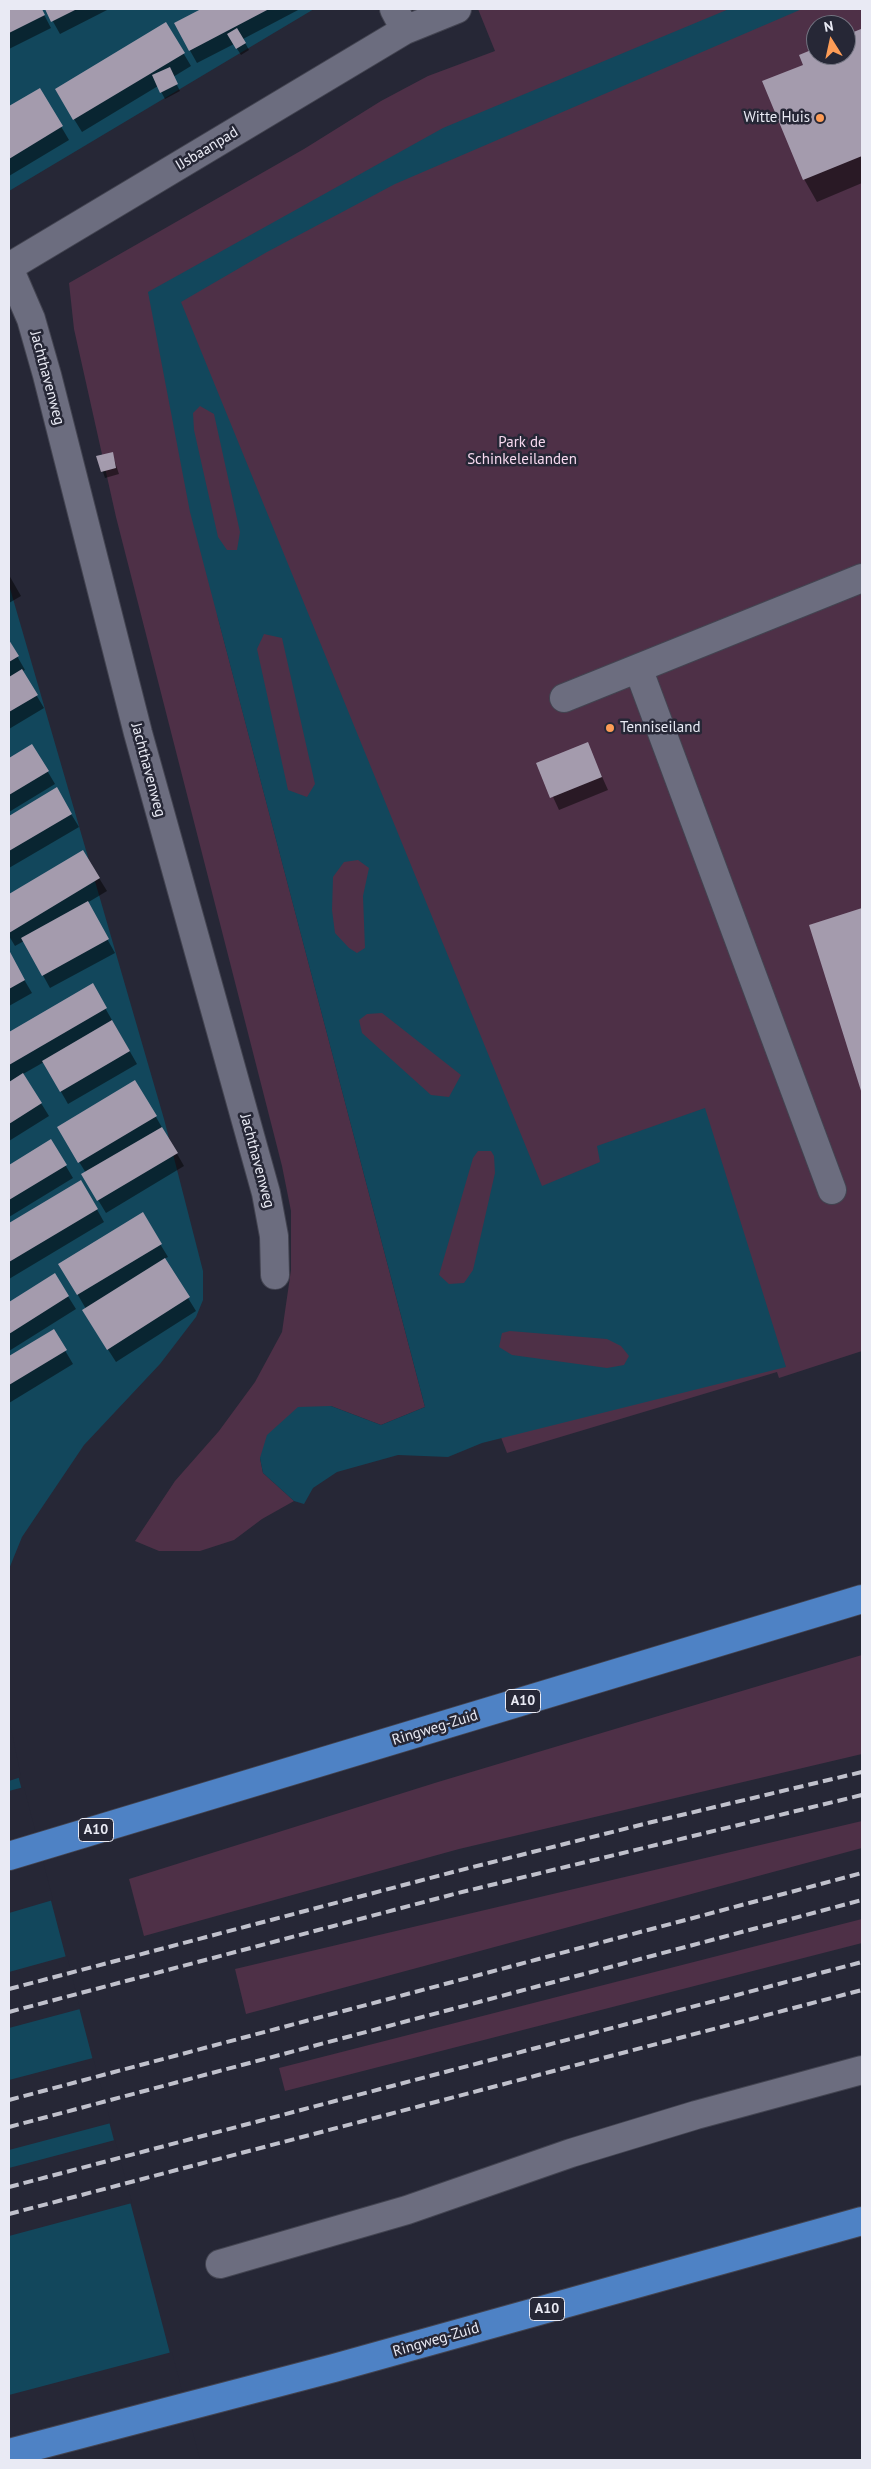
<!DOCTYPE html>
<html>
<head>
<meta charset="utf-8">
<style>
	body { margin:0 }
	#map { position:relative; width:871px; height:2469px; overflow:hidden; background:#262736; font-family:"PT Sans",sans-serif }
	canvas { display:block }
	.frame { position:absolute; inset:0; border:10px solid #e9eaf4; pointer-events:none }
	.north { position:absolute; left:806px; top:15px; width:50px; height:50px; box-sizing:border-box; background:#262736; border:1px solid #747582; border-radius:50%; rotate:350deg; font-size:14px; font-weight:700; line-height:20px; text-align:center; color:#e9eaf4 }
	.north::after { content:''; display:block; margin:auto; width:18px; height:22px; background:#fd9c56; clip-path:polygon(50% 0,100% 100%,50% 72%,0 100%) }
</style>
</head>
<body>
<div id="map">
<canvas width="871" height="2469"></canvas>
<div class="frame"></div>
<div class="north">N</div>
</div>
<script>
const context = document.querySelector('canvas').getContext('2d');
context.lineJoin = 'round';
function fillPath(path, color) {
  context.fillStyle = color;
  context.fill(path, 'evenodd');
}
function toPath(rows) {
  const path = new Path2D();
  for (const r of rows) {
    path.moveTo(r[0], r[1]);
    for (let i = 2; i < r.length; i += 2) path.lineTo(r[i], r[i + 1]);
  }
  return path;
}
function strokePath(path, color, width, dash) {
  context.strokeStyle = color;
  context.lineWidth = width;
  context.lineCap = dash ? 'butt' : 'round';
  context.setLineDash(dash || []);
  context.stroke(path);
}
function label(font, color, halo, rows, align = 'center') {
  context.font = font + ' "PT Sans",sans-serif';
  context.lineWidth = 5;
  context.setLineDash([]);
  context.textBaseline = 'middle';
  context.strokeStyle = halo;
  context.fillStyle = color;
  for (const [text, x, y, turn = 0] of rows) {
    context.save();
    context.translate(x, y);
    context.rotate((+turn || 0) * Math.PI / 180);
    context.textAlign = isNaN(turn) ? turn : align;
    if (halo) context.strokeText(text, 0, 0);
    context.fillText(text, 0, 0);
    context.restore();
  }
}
const green = toPath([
	[478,9,862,9,862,1351,779,1378,777,1372,507,1453,439,1275,217,614,425,1407,381,1425,331,1406,260,1458,263,1473,294,1501,262,1519,234,1540,200,1551,159,1551,135,1541,175,1481,219,1431,255,1382,282,1332,291,1270,291,1211,282,1166,116,517,74,329,69,283,304,149,381,101,428,76,495,51],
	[816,25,846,25,846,55,816,55],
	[862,1655,862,1754,459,1849,144,1936,129,1879,438,1782],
	[862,1821,862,1848,246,2014,235,1969],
	[862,1919,862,1943,285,2091,279,2068]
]);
const water = toPath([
	[9,9,314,9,9,191],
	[729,9,802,9,395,184,267,252,181,302,542,1186,600,1162,597,1146,705,1108,786,1367,482,1443,448,1457,398,1455,337,1472,313,1488,304,1504,294,1501,263,1473,260,1458,267,1435,298,1407,331,1406,381,1425,425,1407,190,512,148,292,443,128],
	[200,406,214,414,240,532,237,550,227,550,218,537,194,430,193,413],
	[264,634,282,638,315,784,307,797,288,790,257,649],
	[358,860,369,868,363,896,365,948,357,953,349,948,335,933,332,910,333,877,344,862],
	[382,1013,461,1075,449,1097,431,1095,362,1033,359,1020,367,1014],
	[478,1151,491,1151,494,1156,495,1173,473,1270,464,1283,449,1284,439,1275,473,1158],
	[510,1331,607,1339,621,1346,629,1356,624,1365,607,1368,512,1355,499,1347,502,1333],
	[9,585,164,1119,203,1271,203,1300,196,1317,160,1364,84,1445,22,1537,9,1569],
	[9,1720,19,1779,198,2460,9,2460]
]);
const pier = toPath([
	[9,1718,21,1777,9,1781],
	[24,1787,53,1900,9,1913,9,1791],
	[67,1956,80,2009,9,2028,9,1972],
	[93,2058,111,2123,9,2150,9,2080],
	[115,2140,132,2203,9,2236,9,2168],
	[172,2352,200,2460,9,2460,9,2395]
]);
const shadow = toPath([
	[9,9,41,9,51,28,9,49],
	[46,9,109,9,60,34],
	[203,9,300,9,243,39,249,50,241,55,234,44,197,63,175,24],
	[166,24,191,66,173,77,180,91,165,99,158,86,82,132,56,90],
	[860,31,862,34,862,183,817,202,804,179,804,65,816,49,816,55,846,55,846,37],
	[39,89,69,140,9,176,9,108],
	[112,453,119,474,105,478,98,457],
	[9,575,21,596,9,603],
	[9,642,25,670,22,671,44,708,9,729],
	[587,743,608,790,559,810,538,764],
	[32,745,55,784,9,812,9,760],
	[56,789,79,827,9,868,9,817],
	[83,852,107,891,87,903,115,953,50,988,24,941,15,946,9,936,9,896],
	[862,909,862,1091,811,925],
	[9,954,32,993,9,1006],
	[92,985,137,1064,68,1104,44,1062,23,1074,49,1116,9,1141,9,1034],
	[156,1117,184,1166,106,1213,83,1175,86,1173,58,1128],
	[51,1141,73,1178,9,1217,9,1166],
	[81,1181,104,1222,9,1279,9,1224],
	[142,1214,168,1257,164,1259,196,1311,116,1362,91,1323,86,1309,60,1264],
	[54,1274,76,1309,9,1351,9,1303],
	[53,1330,73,1364,9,1403,9,1357]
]);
const building = toPath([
	[9,9,42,9,45,15,9,33],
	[45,9,77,9,51,22],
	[201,9,269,9,189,51,174,23],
	[166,22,185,53,73,120,55,89],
	[237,28,246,43,236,49,227,34],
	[861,29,862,156,803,180,762,81,803,65,799,55,816,48,816,55,846,55,846,35],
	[170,67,178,84,160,93,152,75],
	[40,88,63,126,9,159,9,106],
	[113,452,116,468,101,472,96,456],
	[9,640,19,656,9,662],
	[22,669,38,695,9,712,9,677],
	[588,742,602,777,550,798,536,763],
	[32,744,49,771,9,795,9,758],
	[57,787,72,814,9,851,9,816],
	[83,850,100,878,9,933,9,894],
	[88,901,109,939,42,976,21,938],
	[862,908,862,1094,809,925],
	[9,950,25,980,9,989],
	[93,983,107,1008,9,1065,9,1032],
	[112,1020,130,1051,60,1092,42,1061],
	[23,1073,42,1103,9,1124,9,1082],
	[135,1080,157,1116,78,1163,57,1127],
	[162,1127,178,1153,97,1201,81,1174],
	[51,1139,67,1165,9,1200,9,1165],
	[81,1180,98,1209,9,1262,9,1223],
	[143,1212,162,1244,77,1295,58,1264],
	[165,1258,190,1297,107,1350,82,1310],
	[55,1273,69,1296,9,1334,9,1302],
	[54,1329,67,1350,9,1385,9,1356]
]);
const minor = toPath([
	[394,9,405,30],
	[9,267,405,30,457,9],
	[9,268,31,319,47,375,138,733,266,1193,274,1236,275,1275],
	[638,668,832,1190],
	[564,698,862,578],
	[220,2264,407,2210,571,2153,696,2115,862,2070]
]);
const highway = toPath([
	[9,1856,862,1599],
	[9,2453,334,2368,862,2221]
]);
const rail = toPath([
	[9,1989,453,1872,652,1822,862,1772],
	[9,2012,458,1893,862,1795],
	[9,2100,862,1873],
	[9,2127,862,1900],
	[9,2187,862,1962],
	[9,2214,862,1990]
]);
const markers = [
	[820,118,5,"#fd9c56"],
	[610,728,5,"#fd9c56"]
];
const shields = [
	[523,1701,35],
	[96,1830,35],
	[547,2309,35]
];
const shieldNames = [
	["A10",523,1701],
	["A10",96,1830],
	["A10",547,2309]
];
const poiNames = [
	["Witte Huis",810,118],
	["Tenniseiland",620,728,"left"]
];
const streetNames = [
	["IJsbaanpad",207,149,-31],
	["Jachthavenweg",47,378,75],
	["Jachthavenweg",148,770,75],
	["Jachthavenweg",257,1161,75],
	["Ringweg-Zuid",435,1728,-17],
	["Ringweg-Zuid",436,2340,-16]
];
const parkNames = [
	["Park de",522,443],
	["Schinkeleilanden",522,460]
];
fillPath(green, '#4e3047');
fillPath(water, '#12475c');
fillPath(pier, '#262736');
fillPath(shadow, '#0007');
fillPath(building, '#a49bad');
strokePath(minor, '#434451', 30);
strokePath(highway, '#434451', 30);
strokePath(minor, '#6c6d7f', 28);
strokePath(highway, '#4e82c5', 28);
strokePath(rail, '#c0c1cc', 4, [10, 5]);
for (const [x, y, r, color] of markers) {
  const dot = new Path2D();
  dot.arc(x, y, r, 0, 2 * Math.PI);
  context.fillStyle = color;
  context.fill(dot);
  strokePath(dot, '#262736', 2);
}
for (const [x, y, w] of shields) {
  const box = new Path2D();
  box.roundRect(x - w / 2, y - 11.5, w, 23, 4);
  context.fillStyle = '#262736';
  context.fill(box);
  strokePath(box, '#e9eaf4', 1);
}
label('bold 14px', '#e9eaf4', null, shieldNames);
label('15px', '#e9eaf4', '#262736', poiNames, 'right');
label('15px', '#e9eaf4', '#262736', streetNames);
label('15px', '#f7d9ef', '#262736', parkNames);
</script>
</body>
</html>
